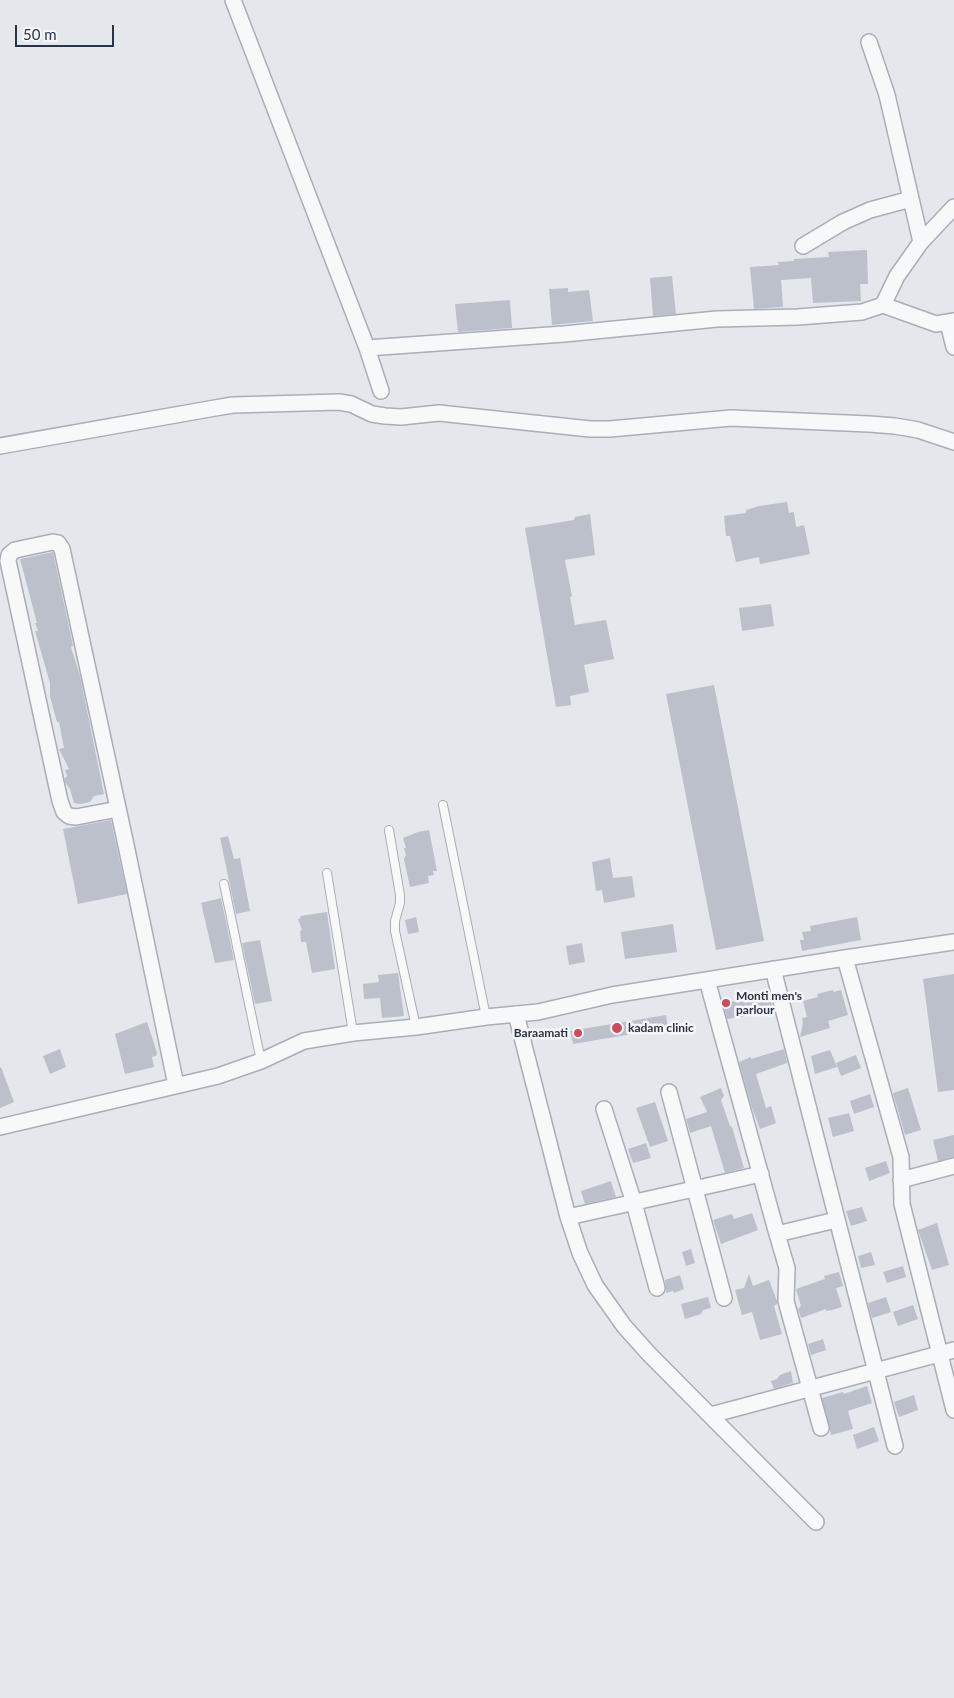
<!DOCTYPE html>
<html>
<head>
<meta charset="utf-8">
<style>
	body { margin:0 }
	#map { position:relative; width:954px; height:1698px; overflow:hidden; background:#e4e7ec; font-family:Lato,sans-serif }
	canvas { display:block }
	.scale { position:absolute; left:15px; top:25px; width:99px; height:22px; box-sizing:border-box; border:2px solid #2b3445; border-top:0; padding-left:6px; font-size:15px; line-height:18px; white-space:nowrap; color:#2b3445; -webkit-text-stroke:4px #f4f6f9; paint-order:stroke }
</style>
</head>
<body>
<div id="map">
<canvas width="954" height="1698"></canvas>
<div class="scale">50 m</div>
</div>
<script>
const context = document.querySelector('canvas').getContext('2d');
context.lineJoin = 'round';
function fillPath(path, color) {
  context.fillStyle = color;
  context.fill(path, 'evenodd');
}
function toPath(rows) {
  const path = new Path2D();
  for (const r of rows) {
    path.moveTo(r[0], r[1]);
    for (let i = 2; i < r.length; i += 2) path.lineTo(r[i], r[i + 1]);
  }
  return path;
}
function strokePath(path, color, width, dash) {
  context.strokeStyle = color;
  context.lineWidth = width;
  context.lineCap = dash ? 'butt' : 'round';
  context.setLineDash(dash || []);
  context.stroke(path);
}
function label(font, color, halo, rows, align = 'center') {
  context.font = font + ' Lato,sans-serif';
  context.lineWidth = 5;
  context.setLineDash([]);
  context.textBaseline = 'middle';
  context.strokeStyle = halo;
  context.fillStyle = color;
  for (const [text, x, y, turn = 0] of rows) {
    context.save();
    context.translate(x, y);
    context.rotate((+turn || 0) * Math.PI / 180);
    context.textAlign = isNaN(turn) ? turn : align;
    if (halo) context.strokeText(text, 0, 0);
    context.fillText(text, 0, 0);
    context.restore();
  }
}
const building = toPath([
	[867,250,868,284,860,284,861,301,813,303,811,278,781,280,783,307,754,309,750,267,779,265,778,262,794,261,794,259,829,257,828,252],
	[672,276,676,314,653,316,650,278],
	[568,288,568,292,589,290,593,321,552,325,549,289],
	[510,300,512,328,458,332,455,304],
	[787,502,789,513,794,512,796,527,804,525,810,554,760,564,759,557,736,562,730,536,726,536,724,516,746,513,746,510,759,506],
	[590,514,595,555,565,560,572,596,570,597,575,625,606,620,614,659,584,665,589,692,570,696,571,705,556,707,525,528,574,520,575,517],
	[53,552,73,646,71,647,80,676,104,794,94,796,90,802,81,804,74,803,70,789,65,782,65,778,67,776,65,770,69,769,59,749,64,748,59,722,57,722,50,697,50,683,35,631,38,631,35,623,37,623,20,559],
	[771,604,774,626,742,631,739,608],
	[714,685,764,941,716,950,666,694],
	[111,820,127,894,78,904,63,829],
	[429,830,437,871,433,871,434,875,428,876,429,883,410,887,404,859,406,855,404,848,406,848,403,838,418,832],
	[228,836,234,859,240,858,250,911,236,914,220,838],
	[610,858,613,878,632,876,635,897,604,903,602,890,596,891,592,862],
	[221,898,234,960,215,963,201,903],
	[327,912,335,969,312,973,306,942,301,942,300,931,302,930,298,919,301,918,300,916],
	[416,917,419,932,408,934,405,920],
	[857,917,861,940,802,951,800,940,804,940,802,932,811,931,810,926],
	[673,924,677,952,625,959,621,932],
	[260,940,272,1001,255,1004,242,943],
	[582,943,585,962,569,965,566,946],
	[398,973,404,1016,382,1018,380,998,364,999,363,984,379,982,378,975],
	[954,974,954,1090,938,1092,923,979],
	[833,990,834,992,841,990,848,1015,828,1021,830,1028,800,1037,803,1023,802,1018,807,1017,803,1001,818,997,817,994],
	[770,996,773,1012,727,1019,723,1003],
	[666,1015,668,1028,573,1044,570,1031],
	[147,1022,157,1053,156,1056,152,1057,154,1067,125,1074,115,1034],
	[60,1049,66,1067,50,1074,43,1056],
	[784,1049,787,1063,756,1074,766,1108,771,1106,776,1123,760,1129,751,1105,739,1062,751,1057,751,1059],
	[830,1050,837,1067,815,1074,811,1056],
	[856,1055,861,1068,841,1076,836,1063],
	[1,1067,14,1102,0,1108,0,1068],
	[721,1088,724,1096,721,1100,730,1126,732,1127,744,1168,725,1173,711,1126,690,1133,686,1119,707,1112,700,1097],
	[908,1088,921,1130,905,1135,893,1093],
	[870,1094,874,1107,854,1114,850,1101],
	[655,1102,668,1141,650,1147,636,1108],
	[849,1113,854,1131,833,1137,828,1118],
	[954,1135,954,1157,938,1161,933,1140],
	[646,1143,651,1158,633,1163,628,1149],
	[886,1161,890,1173,869,1181,865,1168],
	[611,1181,616,1197,585,1204,581,1191],
	[862,1207,867,1221,851,1226,846,1211],
	[752,1213,758,1230,721,1244,713,1220,732,1214,734,1219],
	[937,1223,949,1265,932,1270,918,1230],
	[691,1249,695,1263,686,1266,682,1252],
	[871,1252,875,1265,861,1268,858,1256],
	[903,1266,906,1277,887,1283,883,1272],
	[839,1272,843,1286,836,1288,842,1307,832,1310,826,1311,826,1309,801,1318,798,1309,801,1306,796,1289,825,1279,824,1276],
	[749,1274,753,1286,769,1280,777,1301,777,1304,774,1306,782,1334,760,1340,752,1312,742,1315,735,1290,744,1288],
	[680,1275,684,1289,674,1293,673,1291,666,1293,665,1280],
	[708,1297,711,1308,703,1310,701,1314,685,1319,681,1304],
	[886,1297,891,1312,872,1318,868,1303],
	[913,1305,918,1319,898,1326,893,1312],
	[823,1339,826,1350,811,1355,808,1344],
	[791,1371,793,1383,774,1389,771,1381,777,1379,780,1375],
	[867,1386,872,1403,848,1411,853,1429,831,1435,822,1398,843,1392,844,1394],
	[914,1395,918,1410,899,1417,894,1402],
	[874,1427,879,1441,857,1449,853,1435]
]);
const lane = toPath([
	[443,805,486,1017],
	[389,830,400,895,400,903,395,921,395,931,416,1027],
	[327,873,353,1033],
	[224,884,261,1061]
]);
const street = toPath([
	[233,0,367,348,381,391],
	[869,42,887,95,921,242],
	[803,246,843,222,870,210,911,199],
	[883,305,897,276,921,242,954,207],
	[948,323,954,347],
	[367,348,564,334,717,319,798,317,862,312,883,305,936,324,954,321],
	[0,446,215,408,233,405,339,402,351,404,372,414,385,416,401,417,439,413,590,429,610,429,731,418,869,424,895,426,918,430,954,442],
	[118,809,76,817,69,816,64,812,60,801,8,561,9,555,15,550,53,542,58,543,62,549,126,845,176,1085],
	[845,958,901,1157,902,1204,954,1410],
	[773,969,895,1446],
	[707,980,777,1234,836,1220],
	[516,1014,568,1217,580,1253,595,1285,624,1326,650,1355,816,1522],
	[669,1092,724,1298],
	[604,1109,634,1203,657,1288],
	[0,1127,218,1076,261,1061,304,1041,353,1033,416,1027,486,1017,538,1012,612,995,845,958,954,942],
	[901,1180,954,1166],
	[568,1217,761,1174],
	[777,1234,787,1268,786,1301,821,1428],
	[711,1415,954,1350]
]);
const markers = [
	[726,1003,5,"#d1495b"],
	[617,1028,6,"#d1495b"],
	[578,1033,5,"#d1495b"]
];
const poiNames = [
	["Monti men's",736,996],
	["parlour",736,1010],
	["kadam clinic",628,1028],
	["Baraamati",568,1033,"right"]
];
fillPath(building, '#bbc0ca');
strokePath(lane, '#a9aeb7', 10);
strokePath(street, '#a9aeb7', 18);
strokePath(lane, '#f7f8fa', 8);
strokePath(street, '#f7f8fa', 15);
for (const [x, y, r, color] of markers) {
  const dot = new Path2D();
  dot.arc(x, y, r, 0, 2 * Math.PI);
  context.fillStyle = color;
  context.fill(dot);
  strokePath(dot, '#f4f6f9', 2);
}
label('bold 12px', '#2b3445', '#f4f6f9', poiNames, 'left');
</script>
</body>
</html>
